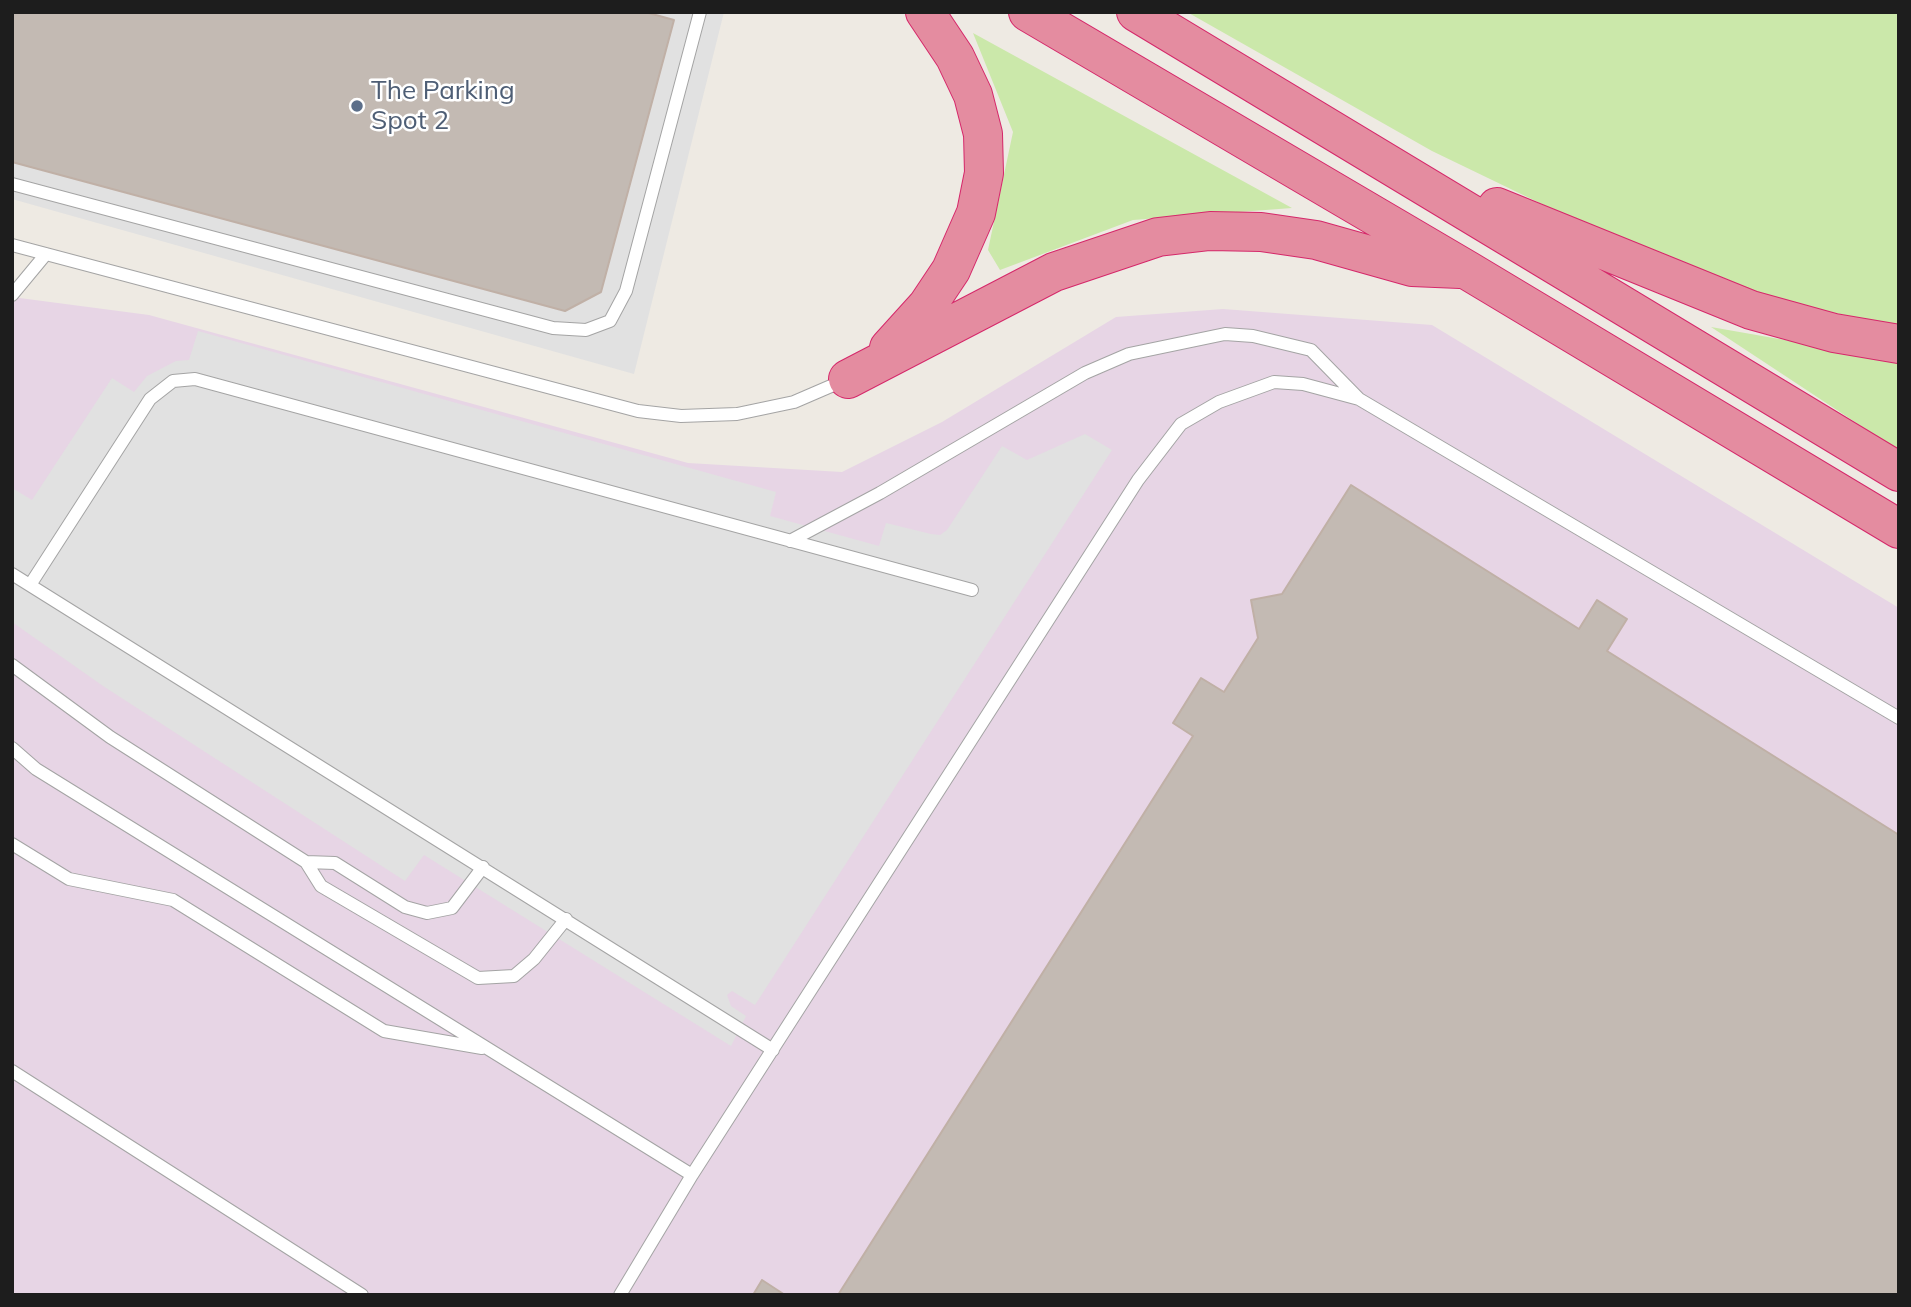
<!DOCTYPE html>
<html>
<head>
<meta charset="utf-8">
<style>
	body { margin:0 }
	#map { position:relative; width:1911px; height:1307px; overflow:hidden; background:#eeeae3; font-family:Mulish,sans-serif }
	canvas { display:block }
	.frame { position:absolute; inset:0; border:14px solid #1d1d1d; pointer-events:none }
</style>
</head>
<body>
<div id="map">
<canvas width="1911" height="1307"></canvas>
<div class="frame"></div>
</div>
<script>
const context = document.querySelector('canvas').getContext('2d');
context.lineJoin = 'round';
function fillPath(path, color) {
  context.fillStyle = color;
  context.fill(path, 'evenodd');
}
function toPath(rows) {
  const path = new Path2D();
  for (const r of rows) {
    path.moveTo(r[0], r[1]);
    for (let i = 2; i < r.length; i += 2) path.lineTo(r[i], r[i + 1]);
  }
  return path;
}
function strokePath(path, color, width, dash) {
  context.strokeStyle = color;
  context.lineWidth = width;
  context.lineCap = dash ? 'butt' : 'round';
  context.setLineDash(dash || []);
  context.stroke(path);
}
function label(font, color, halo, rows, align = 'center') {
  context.font = font + ' Mulish,sans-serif';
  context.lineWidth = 5;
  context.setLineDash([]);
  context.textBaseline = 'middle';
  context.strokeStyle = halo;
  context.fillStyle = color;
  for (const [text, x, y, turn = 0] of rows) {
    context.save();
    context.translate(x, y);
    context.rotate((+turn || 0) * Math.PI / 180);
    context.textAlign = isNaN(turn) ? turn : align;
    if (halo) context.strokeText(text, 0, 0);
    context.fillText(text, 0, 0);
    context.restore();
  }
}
const industrial = toPath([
	[12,297,149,315,688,463,842,472,942,422,1116,317,1223,309,1432,325,1899,608,1899,1295,12,1295]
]);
const grass = toPath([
	[1187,12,1899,12,1899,327,1776,300,1577,221,1432,151],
	[973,33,1292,208,1133,220,1000,270,988,250,1013,132],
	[1711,327,1899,360,1899,451]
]);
const parking = toPath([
	[12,12,724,12,634,374,12,199],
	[198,331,776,492,770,516,879,546,886,523,931,534,940,535,947,530,1002,446,1027,460,1085,434,1112,450,755,1005,732,991,727,995,731,1006,746,1016,731,1046,424,855,405,881,103,686,12,622,12,488,32,500,112,378,134,392,147,376,176,361,189,360]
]);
const building = toPath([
	[12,12,645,12,674,20,601,292,565,311,12,162,12,12],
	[1351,485,1579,629,1597,600,1627,619,1607,651,1899,835,1899,1295,838,1295,1193,736,1173,723,1201,678,1224,692,1258,638,1251,600,1282,594,1351,485],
	[762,1280,785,1295,753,1295,762,1280]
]);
const lane = toPath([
	[12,184,553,328,586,330,610,321,626,291,700,12],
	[12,245,638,411,681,416,737,414,794,402,845,380],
	[12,295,46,254],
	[790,541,880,493,1085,373,1129,354,1225,334,1253,336,1311,350,1359,399],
	[12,574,773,1050],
	[30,585,150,399,173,381,195,379,972,590],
	[12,665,110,737,306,862,321,886,478,978,514,976,534,959,566,919],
	[12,748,36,769,692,1175],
	[12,844,69,879,173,900,384,1031,482,1048],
	[306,862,335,863,405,907,427,913,452,908,483,867],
	[12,1071,362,1295],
	[620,1295,692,1175,1138,480,1181,424,1219,402,1274,382,1303,384,1359,399,1899,718]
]);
const highway = toPath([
	[1028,12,1467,270,1899,529],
	[1136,12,1899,472],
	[1497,207,1751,310,1834,333,1899,344],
	[889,348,927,306,951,270,976,213,984,173,983,134,973,95,955,57,925,12],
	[848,379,1054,272,1158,237,1210,231,1261,232,1316,240,1412,267,1460,269]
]);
const markers = [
	[357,106,7,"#5c6f8a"]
];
const serviceNames = [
	["The Parking",371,91],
	["Spot 2",371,121]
];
fillPath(industrial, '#e7d5e5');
fillPath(grass, '#cbe8aa');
fillPath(parking, '#e1e1e1');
fillPath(building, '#c3bab3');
strokePath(building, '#c0b0a6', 2);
strokePath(lane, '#a4a4a4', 14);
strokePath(highway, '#d5286a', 40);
strokePath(lane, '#fff', 12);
strokePath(highway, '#e48ca0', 38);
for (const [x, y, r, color] of markers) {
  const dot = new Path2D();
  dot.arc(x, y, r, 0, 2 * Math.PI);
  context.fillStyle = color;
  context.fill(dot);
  strokePath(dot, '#fff', 2.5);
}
label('26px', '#4e5e75', '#fff', serviceNames, 'left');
</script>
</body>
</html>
